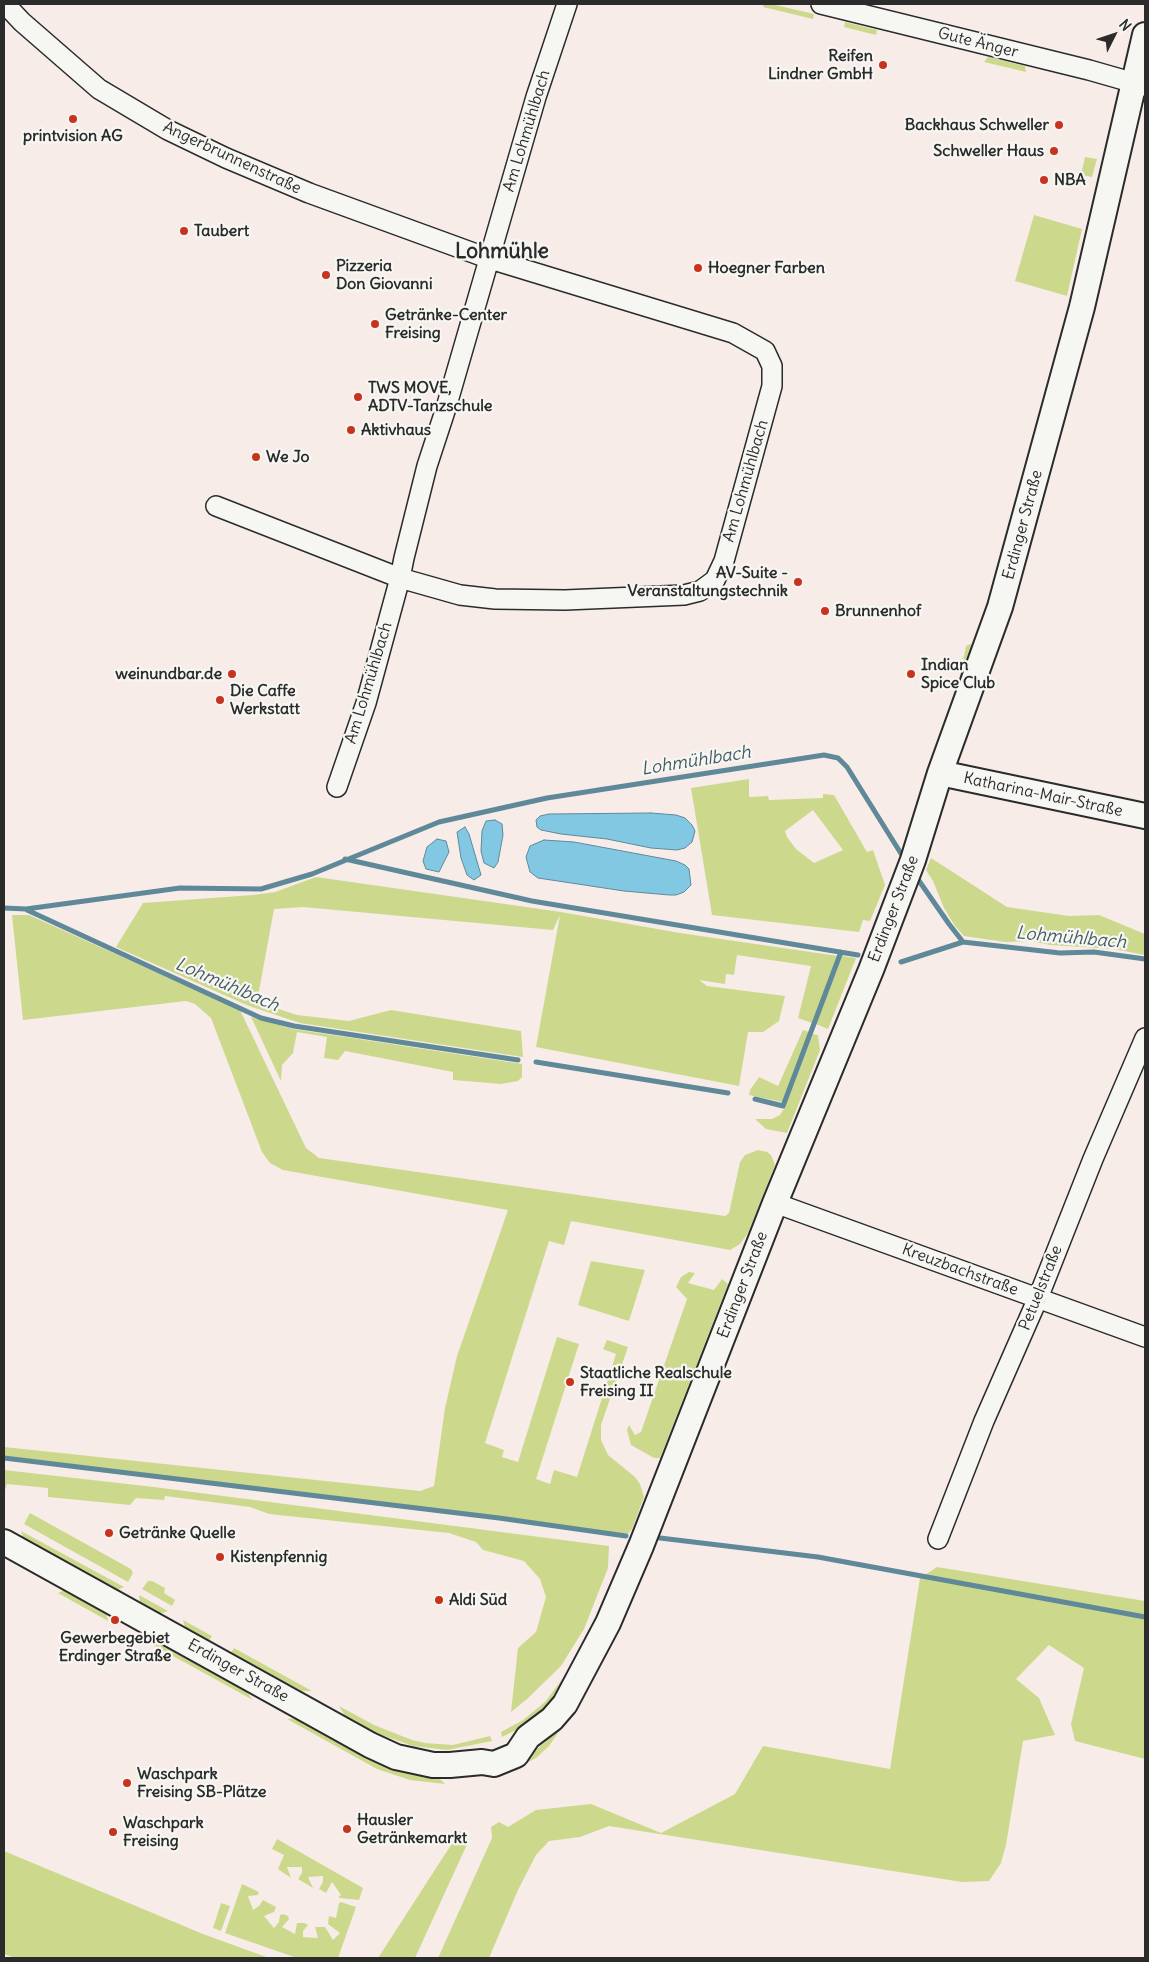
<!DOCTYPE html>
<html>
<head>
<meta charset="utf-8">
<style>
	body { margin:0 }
	#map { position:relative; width:1149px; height:1962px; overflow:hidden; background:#f8ece8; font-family:Delius,sans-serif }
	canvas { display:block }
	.frame { position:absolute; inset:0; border:5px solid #2b2b2b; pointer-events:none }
	.north { position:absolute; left:1089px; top:10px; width:50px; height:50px; -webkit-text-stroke:4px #f6f6f2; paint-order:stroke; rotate:49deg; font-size:14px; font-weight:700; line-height:20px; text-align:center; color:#2b2b2b }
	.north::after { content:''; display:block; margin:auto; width:18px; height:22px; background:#2b2b2b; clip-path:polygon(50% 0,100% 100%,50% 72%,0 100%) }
</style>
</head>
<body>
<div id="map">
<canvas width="1149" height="1962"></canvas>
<div class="frame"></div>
<div class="north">N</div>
</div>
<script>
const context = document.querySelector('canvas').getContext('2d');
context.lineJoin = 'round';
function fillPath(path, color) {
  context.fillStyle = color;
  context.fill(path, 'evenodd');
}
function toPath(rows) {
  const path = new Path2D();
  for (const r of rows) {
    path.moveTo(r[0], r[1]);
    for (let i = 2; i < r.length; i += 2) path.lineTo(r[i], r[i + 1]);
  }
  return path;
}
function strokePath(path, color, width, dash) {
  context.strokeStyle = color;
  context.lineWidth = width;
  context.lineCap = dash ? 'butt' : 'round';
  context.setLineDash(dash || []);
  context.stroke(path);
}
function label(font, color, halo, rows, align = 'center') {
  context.font = font + ' Delius,sans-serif';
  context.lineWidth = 4.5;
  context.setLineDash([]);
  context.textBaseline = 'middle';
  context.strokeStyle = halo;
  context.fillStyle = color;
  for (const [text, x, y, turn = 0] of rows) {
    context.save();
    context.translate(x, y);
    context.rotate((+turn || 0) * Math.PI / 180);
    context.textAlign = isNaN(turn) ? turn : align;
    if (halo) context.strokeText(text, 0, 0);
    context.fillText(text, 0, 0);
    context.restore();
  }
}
const green = toPath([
	[764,4,771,4,814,14,813,19,763,7],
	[845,22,877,30,876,35,844,27],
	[988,57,1025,66,1026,72,984,62],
	[1085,157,1097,159,1092,177,1081,175],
	[1034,215,1082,229,1067,296,1015,281],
	[970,644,977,646,960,686,958,685,966,646],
	[749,779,749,797,768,796,769,800,823,798,823,794,834,795,867,852,873,850,885,885,870,921,863,920,859,932,712,915,691,788],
	[813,810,843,850,814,863,796,849,787,837,785,831],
	[931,858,1007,907,1069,916,1099,915,1145,934,1145,955,1114,949,1050,945,1031,941,1005,942,964,936,955,926,944,908,933,881,926,870],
	[316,877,561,912,680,933,838,956,812,1023,798,1018,811,966,737,955,734,975,726,974,725,984,699,980,707,986,785,996,779,1021,763,1032,748,1032,739,1086,536,1047,560,915,553,930,303,907,274,909,257,1002,297,1015,349,1021,391,1010,521,1031,523,1057,300,1023,249,1006,116,947,143,903,253,895,275,892],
	[12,915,29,915,240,1010,306,1148,319,1158,725,1216,729,1213,740,1162,745,1155,758,1150,767,1152,771,1155,775,1165,748,1233,740,1244,730,1250,571,1221,564,1245,549,1241,485,1443,504,1450,502,1457,518,1462,557,1337,579,1344,536,1479,550,1484,554,1470,577,1477,616,1354,603,1349,607,1340,628,1347,601,1425,601,1440,608,1455,635,1477,640,1484,644,1497,632,1529,628,1534,4,1456,4,1447,420,1491,434,1486,445,1408,457,1356,508,1210,283,1170,270,1163,262,1152,211,1018,195,1004,186,1001,23,1020],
	[842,956,856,958,828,1029,816,1024],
	[251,1017,293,1029,522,1064,522,1077,518,1081,501,1084,453,1080,453,1072,345,1051,338,1060,324,1058,327,1037,297,1032,293,1053,282,1065,281,1081],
	[803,1030,809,1032,782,1102,749,1095,750,1090,759,1077,778,1086],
	[813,1034,818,1035,820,1050,787,1133,766,1129,755,1119,772,1119,780,1115,785,1107],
	[591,1261,645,1270,629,1321,578,1305],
	[689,1272,695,1273,688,1283,714,1290,722,1279,728,1284,660,1458,654,1458,631,1445,627,1430,629,1425,635,1435,641,1432,687,1299,676,1287,681,1277],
	[4,1470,154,1487,609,1546,608,1568,584,1629,561,1666,527,1699,511,1712,518,1648,536,1632,546,1597,540,1579,524,1561,483,1550,476,1542,449,1533,269,1514,250,1507,165,1496,164,1500,136,1498,130,1505,48,1497,48,1488,7,1484,4,1493],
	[30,1513,131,1569,133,1573,128,1582,24,1524],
	[21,1531,124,1587,117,1590,23,1538],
	[937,1567,1145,1601,1145,1759,1075,1741,1071,1724,1084,1668,1049,1645,1016,1679,1039,1698,1055,1735,1023,1741,1006,1845,1001,1863,989,1881,962,1882,609,1826,580,1837,549,1841,536,1855,518,1890,489,1958,438,1958,492,1838,491,1827,499,1822,508,1827,536,1810,591,1804,661,1833,735,1794,763,1746,890,1769,920,1578],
	[148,1581,152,1581,165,1588,164,1593,175,1600,172,1606,142,1589],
	[65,1590,106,1613,108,1621,58,1593],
	[139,1595,168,1611,160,1614,140,1603],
	[183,1620,212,1636,209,1641,185,1628],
	[150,1638,246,1691,253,1700,144,1640],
	[234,1648,312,1691,302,1691,231,1653],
	[575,1662,553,1702,547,1709,524,1726,502,1737,501,1732,523,1720,545,1702],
	[339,1706,374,1725,412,1740,425,1743,453,1745,490,1736,492,1741,447,1750,413,1746,376,1733,345,1716],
	[299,1718,375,1761,393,1769,439,1778,445,1784,410,1780,377,1769,287,1719],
	[560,1730,549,1746,536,1758,515,1769,512,1763,533,1752],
	[460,1831,469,1840,415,1958,378,1958],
	[277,1839,363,1888,359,1900,340,1898,338,1897,341,1895,332,1882,326,1893,319,1889,323,1882,323,1876,308,1877,313,1888,298,1879,302,1873,302,1867,287,1867,291,1878,278,1869,284,1855,272,1849],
	[4,1851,203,1934,269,1958,15,1958,4,1954],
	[242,1884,259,1892,258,1895,248,1896,253,1910,259,1906,263,1900,276,1907,274,1912,264,1916,274,1928,279,1922,280,1915,283,1914,288,1916,289,1919,282,1927,295,1934,297,1923,304,1923,308,1925,303,1931,303,1937,318,1938,315,1927,325,1927,333,1940,340,1933,328,1924,329,1916,336,1918,339,1903,341,1902,356,1907,338,1958,297,1958,225,1933],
	[221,1903,230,1906,221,1931,213,1928]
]);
const water = toPath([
	[651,813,676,815,685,818,692,825,695,831,692,842,685,848,677,850,651,848,607,839,561,834,541,830,537,827,536,820,540,816,549,814,651,813],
	[495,820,502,824,503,835,498,862,494,868,484,863,481,851,482,831,486,821,495,820],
	[465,827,469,834,481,875,474,880,467,875,461,858,457,832,465,827],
	[437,839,446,841,449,852,439,872,426,869,423,861,427,847,437,839],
	[544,840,574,842,676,861,685,865,689,869,691,885,684,892,676,895,669,895,624,891,538,878,530,872,526,857,530,846,544,840]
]);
const stream = toPath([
	[345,859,532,901,858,955],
	[915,875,949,924,963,942,1060,953,1094,952,1145,959],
	[4,908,26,909,180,888,261,889,312,874,439,822,547,798,824,755,838,758,847,767,905,860],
	[27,910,261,1018,294,1026,518,1060],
	[901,962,963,942],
	[536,1062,728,1093],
	[755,1099,783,1106,841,952],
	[4,1458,499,1518,626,1536],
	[660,1538,818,1557,1145,1617]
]);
const minor = toPath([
	[5,4,22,22,99,89,168,130,226,158,309,193,490,259,733,333,765,351,772,366,772,386,724,561,715,580,700,591,684,595,565,600,495,599,460,595,400,578,216,506],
	[821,4,1089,70,1145,86],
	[337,787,366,703,400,578,404,558,427,466,446,408,536,97,567,4],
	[775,1203,1145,1337],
	[938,1539,984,1421,1038,1298,1093,1159,1145,1038]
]);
const tertiary = toPath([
	[940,773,1145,816],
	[4,1542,370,1745,396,1757,433,1765,450,1765,482,1762,494,1764,516,1755,528,1737,552,1719,565,1704,608,1623,641,1546,775,1203,871,970,913,860,940,773,1000,607,1082,307,1145,35]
]);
const markers = [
	[883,65,5,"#c8321e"],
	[73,119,5,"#c8321e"],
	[1059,125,5,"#c8321e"],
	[1054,151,5,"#c8321e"],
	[1044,180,5,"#c8321e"],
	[184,231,5,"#c8321e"],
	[698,268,5,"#c8321e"],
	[326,275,5,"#c8321e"],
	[375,324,5,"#c8321e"],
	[358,397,5,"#c8321e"],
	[351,430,5,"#c8321e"],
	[256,457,5,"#c8321e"],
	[798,582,5,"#c8321e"],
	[825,611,5,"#c8321e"],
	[232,674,5,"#c8321e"],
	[911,674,5,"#c8321e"],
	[220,700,5,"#c8321e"],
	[570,1382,5,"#c8321e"],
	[109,1533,5,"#c8321e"],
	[220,1557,5,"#c8321e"],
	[439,1600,5,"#c8321e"],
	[115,1620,5,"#c8321e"],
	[127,1783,5,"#c8321e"],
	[347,1829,5,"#c8321e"],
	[113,1832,5,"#c8321e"]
];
const streetNames = [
	["Gute Änger",978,43,14],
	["Am Lohmühlbach",527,131,-73],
	["Angerbrunnenstraße",232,158,25],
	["Am Lohmühlbach",746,481,-74],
	["Erdinger Straße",1023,525,-75],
	["Am Lohmühlbach",369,683,-73],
	["Katharina-Mair-Straße",1043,795,12],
	["Erdinger Straße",894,909,-69],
	["Kreuzbachstraße",960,1270,20],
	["Erdinger Straße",743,1285,-69],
	["Petuelstraße",1041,1288,-68],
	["Erdinger Straße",238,1671,29]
];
const poiNames = [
	["Reifen",873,56,"right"],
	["Lindner GmbH",873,74,"right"],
	["Backhaus Schweller",1049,125,"right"],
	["printvision AG",73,136,"center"],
	["Schweller Haus",1044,151,"right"],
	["NBA",1054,180],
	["Taubert",194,231],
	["Pizzeria",336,266],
	["Don Giovanni",336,284],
	["Hoegner Farben",708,268],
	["Getränke-Center",385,315],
	["Freising",385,333],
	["TWS MOVE,",368,388],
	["ADTV-Tanzschule",368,406],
	["Aktivhaus",361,430],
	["We Jo",266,457],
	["AV-Suite -",788,573,"right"],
	["Veranstaltungstechnik",788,591,"right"],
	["Brunnenhof",835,611],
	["Indian",921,665],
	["Spice Club",921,683],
	["weinundbar.de",222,674,"right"],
	["Die Caffe",230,691],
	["Werkstatt",230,709],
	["Staatliche Realschule",580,1373],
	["Freising II",580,1391],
	["Getränke Quelle",119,1533],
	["Kistenpfennig",230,1557],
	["Aldi Süd",449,1600],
	["Gewerbegebiet",115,1638,"center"],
	["Erdinger Straße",115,1656,"center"],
	["Waschpark",137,1774],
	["Freising SB-Plätze",137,1792],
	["Hausler",357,1820],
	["Getränkemarkt",357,1838],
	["Waschpark",123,1823],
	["Freising",123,1841]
];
const waterNames = [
	["Lohmühlbach",696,761,-9],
	["Lohmühlbach",1071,938,5],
	["Lohmühlbach",227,985,23]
];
const districtNames = [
	["Lohmühle",502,252]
];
fillPath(green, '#ccd98d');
fillPath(water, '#82c8e3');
strokePath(water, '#5f8999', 1);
strokePath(stream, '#5f8999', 5);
strokePath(minor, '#2b2b2b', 22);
strokePath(tertiary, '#2b2b2b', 28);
strokePath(minor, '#f6f6f2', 19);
strokePath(tertiary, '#f6f6f2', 24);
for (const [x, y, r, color] of markers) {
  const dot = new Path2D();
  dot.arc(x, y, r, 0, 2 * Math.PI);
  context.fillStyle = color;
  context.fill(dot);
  strokePath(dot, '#f6f6f2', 2);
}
label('16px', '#2b2b2b', '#f6f6f2', streetNames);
label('bold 16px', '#2b2b2b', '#f6f6f2', poiNames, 'left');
label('italic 18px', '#455a62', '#f6f6f2', waterNames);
label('bold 21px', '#2b2b2b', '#f6f6f2', districtNames);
</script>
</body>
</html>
